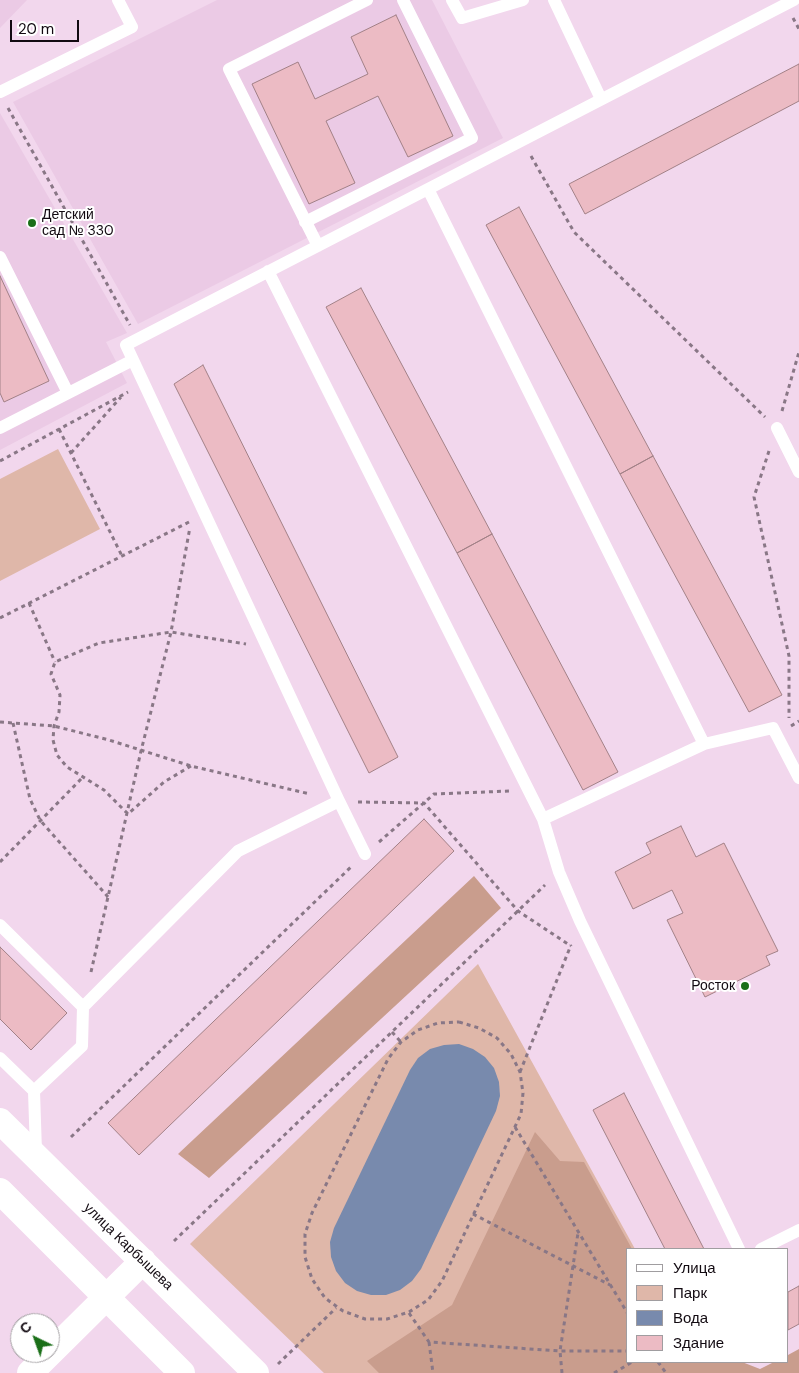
<!DOCTYPE html>
<html>
<head>
<meta charset="utf-8">
<style>
	body { margin:0 }
	#map { position:relative; width:799px; height:1373px; overflow:hidden; background:#f2d7ed; font-family:"DM Sans",sans-serif }
	canvas { display:block }
	.legend { position:absolute; left:626px; top:1248px; width:162px; height:115px; box-sizing:border-box; background:#fff; border:1px solid #a09da0; margin:0; padding:6px 9px; list-style:none; font-size:15px; color:#120a11 }
	.legend li { display:flex; align-items:center; gap:10px; height:25px }
	.legend b { width:25px; border:1px solid #a09da0 }
	.north { position:absolute; left:10px; top:1313px; width:50px; height:50px; box-sizing:border-box; background:#fff; border:1px solid #a09da0; border-radius:50%; rotate:318deg; font-size:14px; font-weight:700; line-height:20px; text-align:center; color:#120a11 }
	.north::after { content:''; display:block; margin:auto; width:18px; height:22px; background:#1a6f18; clip-path:polygon(50% 0,100% 100%,50% 72%,0 100%) }
	.scale { position:absolute; left:10px; top:20px; width:69px; height:22px; box-sizing:border-box; border:2px solid #120a11; border-top:0; padding-left:6px; font-size:15px; line-height:18px; white-space:nowrap; color:#120a11; -webkit-text-stroke:4px #fff; paint-order:stroke }
</style>
</head>
<body>
<div id="map">
<canvas width="799" height="1373"></canvas>
<ul class="legend">
<li><b style="height:6px;background:#fff"></b>Улица</li>
<li><b style="height:14px;background:#dfb7a9"></b>Парк</li>
<li><b style="height:14px;background:#788aad"></b>Вода</li>
<li><b style="height:14px;background:#ecbbc4"></b>Здание</li>
</ul>
<div class="north">С</div>
<div class="scale">20 m</div>
</div>
<script>
const context = document.querySelector('canvas').getContext('2d');
context.lineJoin = 'round';
function fillPath(path, color) {
  context.fillStyle = color;
  context.fill(path, 'evenodd');
}
function toPath(rows) {
  const path = new Path2D();
  for (const r of rows) {
    path.moveTo(r[0], r[1]);
    for (let i = 2; i < r.length; i += 2) path.lineTo(r[i], r[i + 1]);
  }
  return path;
}
function strokePath(path, color, width, dash) {
  context.strokeStyle = color;
  context.lineWidth = width;
  context.lineCap = dash ? 'butt' : 'round';
  context.setLineDash(dash || []);
  context.stroke(path);
}
function label(font, color, halo, rows, align = 'center') {
  context.font = font + ' "DM Sans",sans-serif';
  context.lineWidth = 4;
  context.setLineDash([]);
  context.textBaseline = 'middle';
  context.strokeStyle = halo;
  context.fillStyle = color;
  for (const [text, x, y, turn = 0] of rows) {
    context.save();
    context.translate(x, y);
    context.rotate((+turn || 0) * Math.PI / 180);
    context.textAlign = isNaN(turn) ? turn : align;
    if (halo) context.strokeText(text, 0, 0);
    context.fillText(text, 0, 0);
    context.restore();
  }
}
const built = toPath([
	[0,0,27,0,0,28],
	[217,0,432,0,503,138,138,324,13,102],
	[0,113,127,333,106,342,127,383,0,450]
]);
const green = toPath([
	[58,449,100,529,0,581,0,479],
	[478,964,635,1249,628,1249,628,1362,703,1373,324,1373,190,1244]
]);
const forest = toPath([
	[474,876,501,908,209,1178,178,1154],
	[535,1132,560,1161,584,1162,632,1249,628,1249,628,1362,742,1362,760,1369,774,1362,788,1362,788,1355,799,1349,799,1373,379,1373,367,1361,452,1305]
]);
const water = toPath([
	[459,1044,473,1049,485,1057,494,1068,499,1082,500,1096,496,1111,421,1269,412,1281,400,1290,386,1295,371,1295,357,1291,345,1283,336,1271,331,1257,330,1242,334,1228,410,1070,418,1058,430,1049,444,1045]
]);
const building = toPath([
	[396,15,453,136,408,157,378,96,326,121,355,183,309,204,252,84,298,62,315,99,368,74,351,37,396,15],
	[799,64,799,101,585,214,569,184,799,64],
	[519,207,653,456,620,474,486,225,519,207],
	[0,276,49,381,4,402,0,393,0,276],
	[361,288,492,534,457,553,326,307,361,288],
	[203,365,398,757,369,773,174,384,203,365],
	[653,456,782,695,749,712,620,474,653,456],
	[492,534,618,772,583,790,457,553,492,534],
	[424,819,454,851,139,1155,108,1123,424,819],
	[681,826,696,857,724,843,778,951,766,956,770,965,705,997,667,920,683,913,672,890,633,909,615,872,651,853,646,843,681,826],
	[0,947,67,1013,31,1050,0,1019,0,947],
	[624,1093,687,1216,704,1249,665,1249,593,1110,624,1093],
	[799,1286,799,1324,788,1330,788,1292,799,1286]
]);
const path = toPath([
	[793,18,799,29],
	[8,108,130,325],
	[531,156,574,232,765,417],
	[782,411,799,352],
	[59,429,122,556],
	[769,451,754,497,789,656,789,718],
	[71,453,121,397],
	[0,461,128,392],
	[29,603,55,662],
	[0,618,189,522],
	[0,722,54,726,109,740,191,766,310,794],
	[13,723,30,799,40,820,108,897],
	[791,726,799,721],
	[191,766,164,782,128,814,104,790,67,767,57,755,53,740,54,726,59,712,60,695,51,674,55,662,99,643,171,632,246,644],
	[358,802,424,803,518,911,571,946],
	[379,842,434,794,510,791],
	[0,862,84,776],
	[91,972,141,751,171,632,190,527],
	[459,1022,479,1028,497,1038,511,1054,520,1072,523,1093,521,1114,442,1281,428,1300,409,1312,387,1319,365,1319,343,1311,325,1298,312,1279,305,1257,305,1234,312,1213,388,1059,401,1042,418,1030,438,1023,459,1022],
	[392,1032,401,1042],
	[520,1072,571,945],
	[515,1127,628,1314],
	[71,1137,352,866],
	[473,1214,610,1285],
	[174,1241,545,885],
	[409,1313,429,1342,560,1351,628,1351],
	[429,1342,433,1373],
	[658,1362,666,1373],
	[278,1364,336,1308],
	[562,1373,560,1351,578,1233],
	[614,1373,632,1362]
]);
const service = toPath([
	[452,0,462,18,523,0],
	[554,0,601,99],
	[0,92,132,27,118,0],
	[428,189,704,744,773,728,799,778],
	[305,222,472,138,403,0],
	[318,246,229,69,367,0],
	[0,257,68,393],
	[268,271,543,819,559,872,580,921,739,1249],
	[0,428,133,360],
	[777,428,799,472],
	[339,801,365,854],
	[543,819,704,744],
	[0,925,83,1007],
	[0,1058,34,1091],
	[36,1152,34,1091,82,1046,83,1007,238,851,339,801,126,345,794,0],
	[761,1249,799,1230]
]);
const minor = toPath([
	[0,1121,256,1373],
	[0,1191,182,1373],
	[30,1373,143,1261]
]);
const markers = [
	[32,223,5,"#1a6f18"],
	[745,986,5,"#1a6f18"]
];
const poiNames = [
	["Детский",42,215],
	["сад № 330",42,231],
	["Росток",735,986,"right"]
];
const streetNames = [
	["улица Карбышева",128,1247,44]
];
fillPath(built, '#ebcae5');
fillPath(green, '#dfb7a9');
fillPath(forest, '#c99d8d');
fillPath(water, '#788aad');
fillPath(building, '#ecbbc4');
strokePath(building, '#a28187', 1);
strokePath(path, '#897786', 3, [4, 4]);
strokePath(service, '#fff', 12);
strokePath(minor, '#fff', 26);
for (const [x, y, r, color] of markers) {
  const dot = new Path2D();
  dot.arc(x, y, r, 0, 2 * Math.PI);
  context.fillStyle = color;
  context.fill(dot);
  strokePath(dot, '#fff', 2);
}
label('14px', '#120a11', '#fff', poiNames, 'left');
label('14px', '#120a11', '#fff', streetNames);
</script>
</body>
</html>
